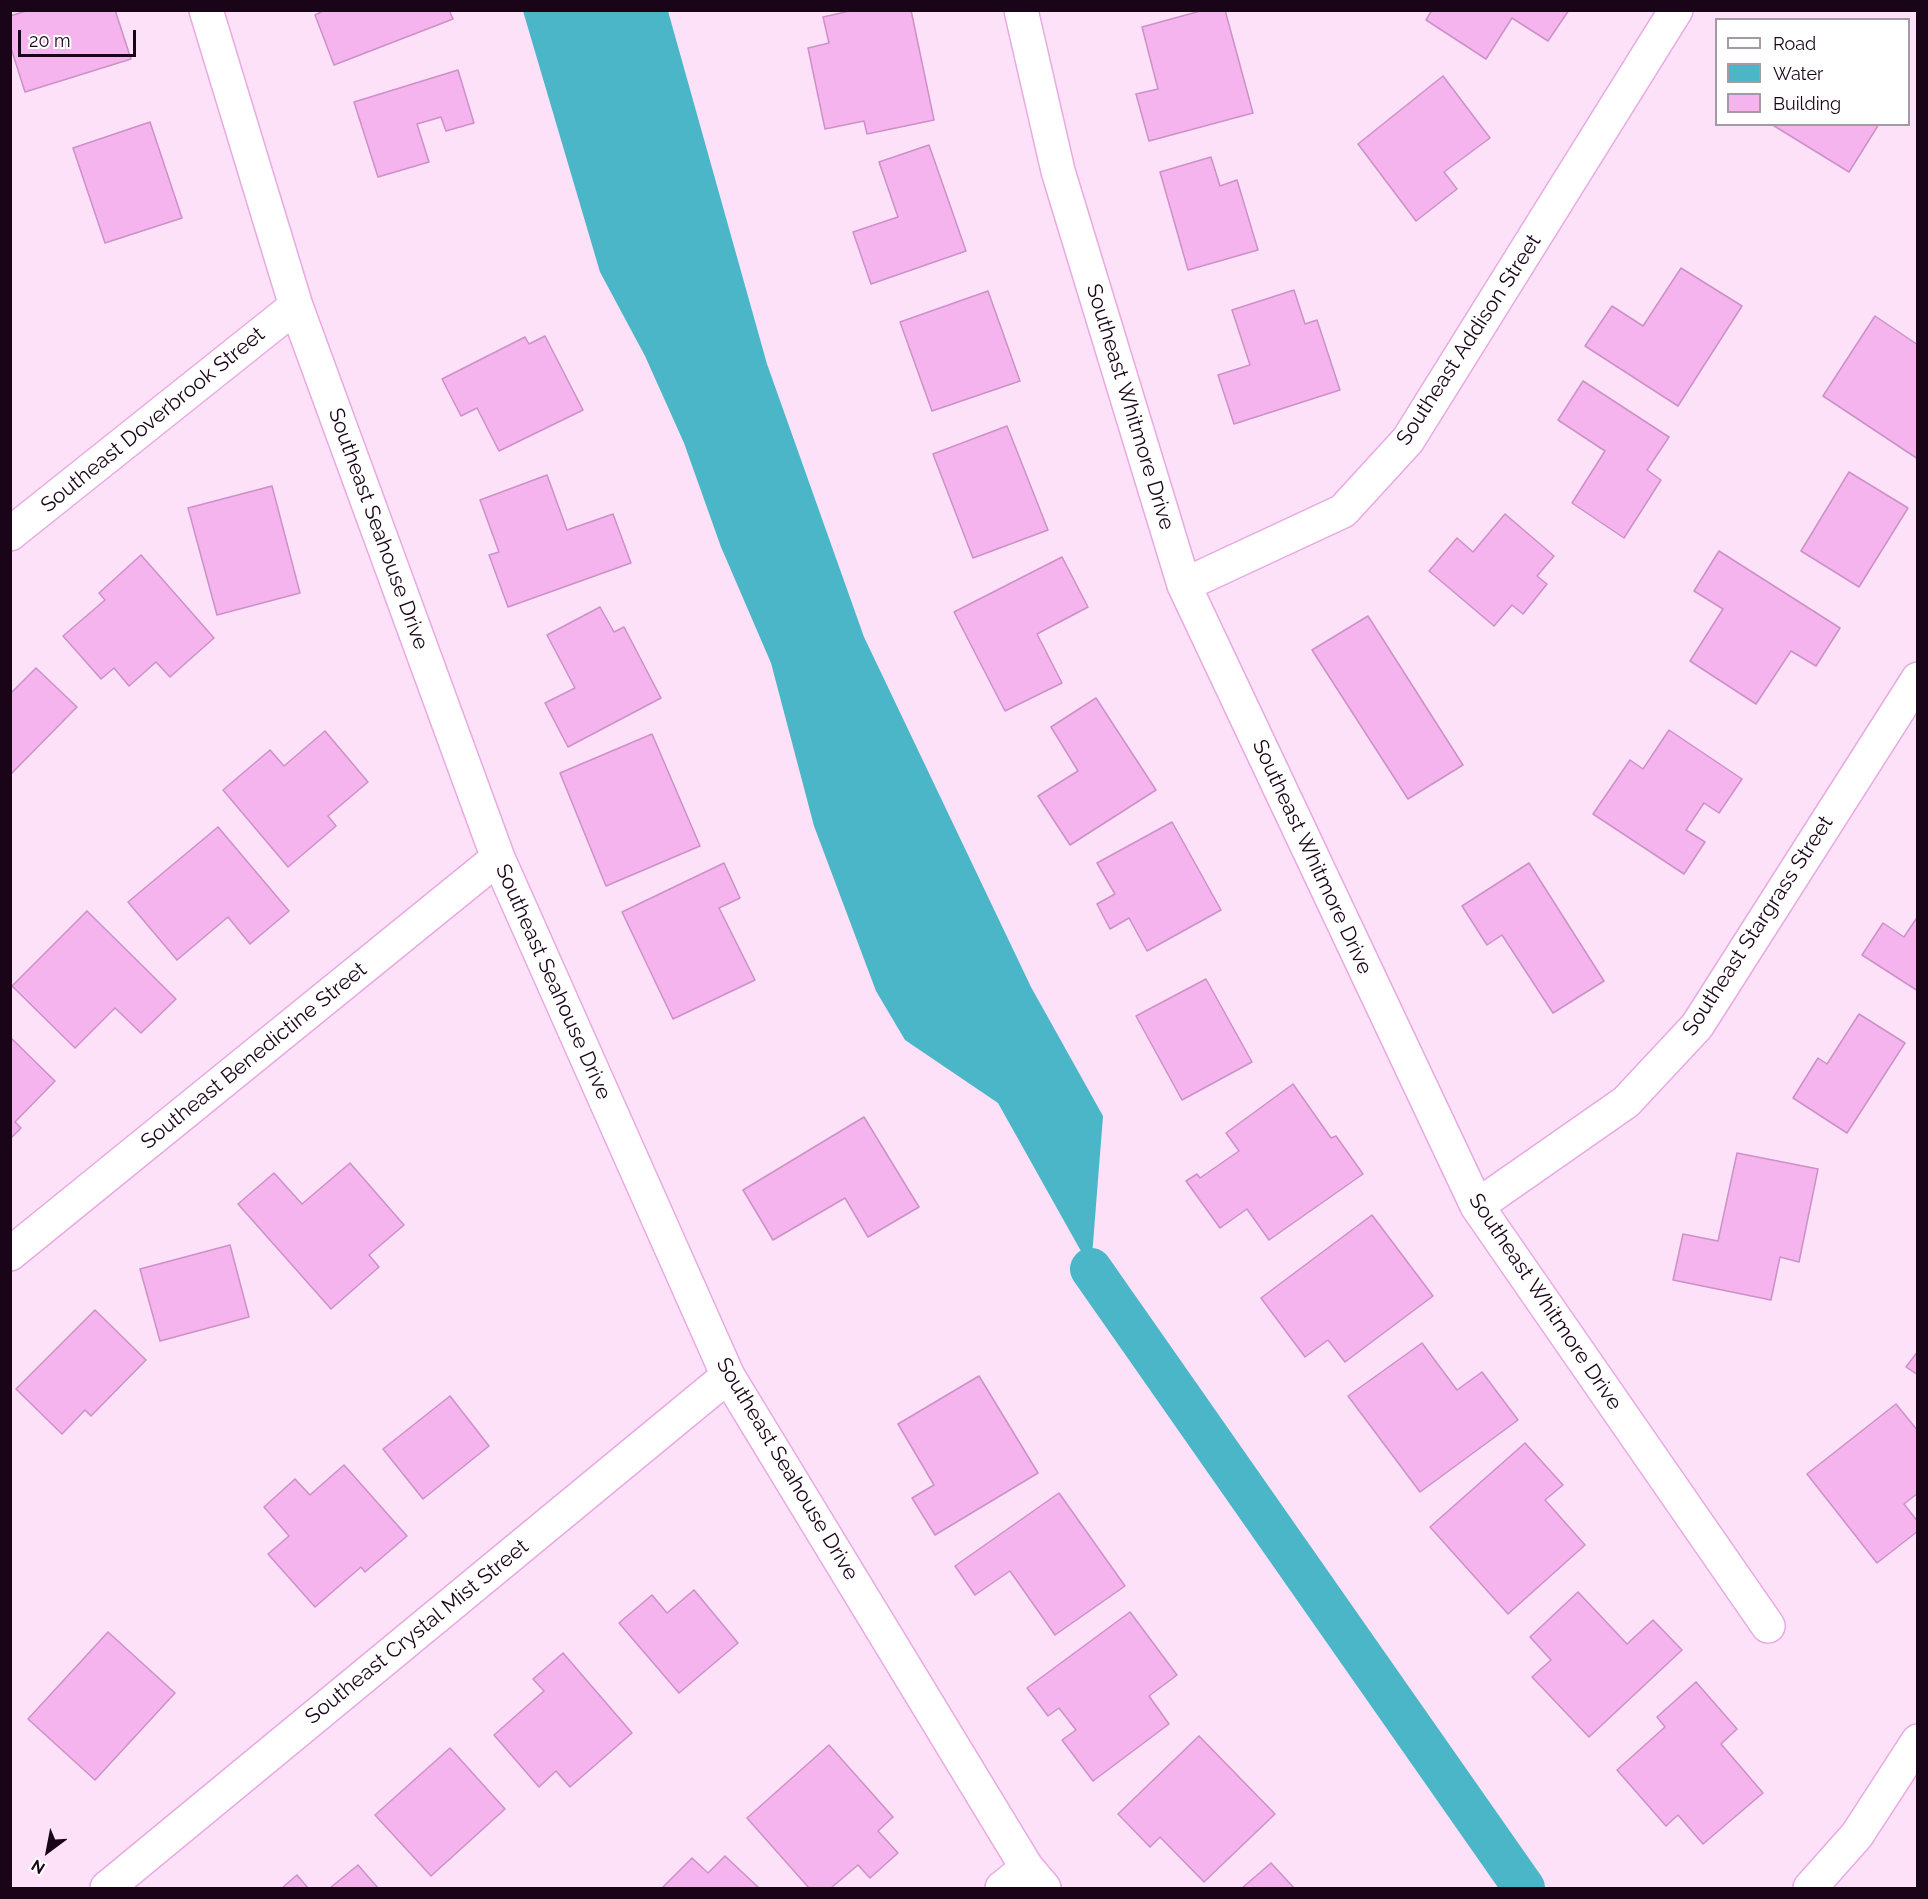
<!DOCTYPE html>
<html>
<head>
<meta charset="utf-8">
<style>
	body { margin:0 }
	#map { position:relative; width:1928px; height:1899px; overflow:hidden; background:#fce1f8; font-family:Raleway,sans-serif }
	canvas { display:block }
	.frame { position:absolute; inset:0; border:12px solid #1a0518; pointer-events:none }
	.legend { position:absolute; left:1715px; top:18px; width:195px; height:108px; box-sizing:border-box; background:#fff; border:2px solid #a39ba3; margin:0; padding:8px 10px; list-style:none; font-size:18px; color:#1a0518 }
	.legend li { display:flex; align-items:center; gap:12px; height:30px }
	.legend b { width:30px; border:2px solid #a39ba3 }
	.north { position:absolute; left:18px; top:1821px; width:60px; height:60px; -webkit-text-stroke:4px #fff; paint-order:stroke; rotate:212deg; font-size:16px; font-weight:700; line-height:24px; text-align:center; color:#1a0518 }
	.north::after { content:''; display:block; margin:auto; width:21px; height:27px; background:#1a0518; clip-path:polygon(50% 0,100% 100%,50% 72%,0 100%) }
	.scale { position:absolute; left:18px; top:30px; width:118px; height:27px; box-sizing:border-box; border:3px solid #1a0518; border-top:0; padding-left:8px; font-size:18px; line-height:21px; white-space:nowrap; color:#1a0518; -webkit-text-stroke:4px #fff; paint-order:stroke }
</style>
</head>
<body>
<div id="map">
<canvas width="1928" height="1899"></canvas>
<div class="frame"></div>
<ul class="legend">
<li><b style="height:8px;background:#fff"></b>Road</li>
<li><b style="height:16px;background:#4bb6c8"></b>Water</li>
<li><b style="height:16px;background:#f5b4ed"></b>Building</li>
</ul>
<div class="north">N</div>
<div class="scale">20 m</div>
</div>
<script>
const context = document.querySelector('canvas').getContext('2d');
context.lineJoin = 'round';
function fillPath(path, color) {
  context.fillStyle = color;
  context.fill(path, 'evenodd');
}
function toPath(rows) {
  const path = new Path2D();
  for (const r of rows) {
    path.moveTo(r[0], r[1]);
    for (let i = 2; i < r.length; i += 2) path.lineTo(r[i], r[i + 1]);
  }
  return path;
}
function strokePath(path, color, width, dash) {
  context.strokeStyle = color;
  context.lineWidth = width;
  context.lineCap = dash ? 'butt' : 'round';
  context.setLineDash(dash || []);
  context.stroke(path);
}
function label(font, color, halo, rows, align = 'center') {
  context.font = font + ' Raleway,sans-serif';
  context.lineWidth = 6;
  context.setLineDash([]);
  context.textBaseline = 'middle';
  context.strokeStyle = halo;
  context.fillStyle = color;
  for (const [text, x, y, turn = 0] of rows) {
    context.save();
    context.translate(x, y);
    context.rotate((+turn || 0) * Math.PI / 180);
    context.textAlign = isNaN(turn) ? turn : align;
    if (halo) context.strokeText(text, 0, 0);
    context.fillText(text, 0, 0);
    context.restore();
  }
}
const water = toPath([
	[523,11,668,11,767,364,864,637,1031,987,1103,1116,1091,1269,998,1103,905,1040,876,991,814,826,771,663,721,547,684,443,645,356,600,272]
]);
const canal = toPath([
	[1091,1269,1524,1888]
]);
const building = toPath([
	[29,10,115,10,131,59,25,92,10,45,10,16,29,10],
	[325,10,449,10,453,19,334,65,315,15,325,10],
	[854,10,911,10,934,120,867,134,864,121,825,129,808,48,829,43,823,17,854,10],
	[1204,10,1225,10,1253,113,1149,141,1136,94,1158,89,1142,27,1204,10],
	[1432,10,1569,10,1548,41,1512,18,1486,59,1426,20,1432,10],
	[458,70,474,123,446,131,441,117,417,124,429,162,378,177,354,102,458,70],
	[1443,76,1490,138,1444,172,1457,189,1416,221,1358,144,1443,76],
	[150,122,182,218,105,243,73,148,150,122],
	[1771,124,1879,124,1849,172,1771,124],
	[929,145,966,251,871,284,853,232,898,217,879,162,929,145],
	[1211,157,1220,186,1237,180,1258,250,1188,270,1160,172,1211,157],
	[1681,268,1742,306,1678,406,1585,346,1612,306,1643,326,1681,268],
	[1294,290,1305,324,1317,320,1340,390,1234,424,1218,375,1250,365,1232,310,1294,290],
	[988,291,1020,381,932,411,900,322,988,291],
	[1875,316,1918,345,1918,459,1823,396,1875,316],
	[545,336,583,410,499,451,477,408,461,416,442,379,525,337,529,344,545,336],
	[1583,381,1669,437,1647,470,1661,480,1624,538,1572,503,1605,451,1558,420,1583,381],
	[1007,426,1048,530,973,558,933,454,1007,426],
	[1849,472,1908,508,1859,587,1801,551,1849,472],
	[547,475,567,530,613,514,631,563,508,607,489,555,499,552,480,500,547,475],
	[272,486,300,593,217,615,188,508,272,486],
	[1505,514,1554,556,1537,576,1547,584,1523,614,1512,605,1494,626,1429,571,1457,538,1473,552,1505,514],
	[1719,551,1840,628,1816,666,1791,651,1756,704,1690,661,1723,609,1694,591,1719,551],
	[141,555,214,638,170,677,156,662,129,686,114,668,101,679,63,636,105,600,99,593,141,555],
	[1062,557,1088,607,1037,634,1062,683,1005,711,954,612,1062,557],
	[600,607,614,632,624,627,661,698,568,747,545,703,575,688,547,635,600,607],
	[1368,616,1463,765,1408,799,1312,650,1368,616],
	[36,668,77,707,11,774,10,694,36,668],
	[1096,698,1156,790,1070,845,1038,796,1078,771,1051,727,1096,698],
	[1669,730,1742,779,1719,813,1704,803,1686,830,1705,842,1684,874,1593,814,1630,760,1643,769,1669,730],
	[325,731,368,782,328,816,336,826,288,867,223,790,270,750,284,766,325,731],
	[652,734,700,846,606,886,560,773,652,734],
	[1172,822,1221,910,1147,951,1129,918,1110,929,1097,904,1115,894,1097,863,1172,822],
	[218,827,289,911,250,944,228,917,177,960,128,902,218,827],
	[724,863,740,898,719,908,755,980,673,1019,622,912,724,863],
	[1529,863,1604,981,1553,1013,1502,935,1487,945,1462,906,1529,863],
	[87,911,176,999,141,1033,115,1008,75,1048,12,986,87,911],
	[1918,916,1918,991,1862,955,1883,923,1904,937,1918,916],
	[1206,979,1252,1062,1182,1100,1136,1016,1206,979],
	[1859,1014,1905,1043,1847,1133,1793,1098,1818,1058,1827,1064,1859,1014],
	[10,1037,55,1081,15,1122,21,1128,10,1139,10,1037],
	[1293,1084,1331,1138,1336,1136,1363,1174,1269,1240,1247,1209,1220,1228,1186,1181,1197,1174,1200,1178,1239,1151,1226,1133,1293,1084],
	[864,1117,919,1207,868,1237,845,1198,773,1240,743,1190,864,1117],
	[1737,1153,1818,1169,1799,1262,1780,1257,1771,1300,1673,1280,1683,1234,1718,1241,1737,1153],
	[350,1163,404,1225,369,1255,379,1267,331,1309,238,1204,274,1173,302,1204,350,1163],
	[1372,1215,1433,1296,1345,1362,1328,1340,1305,1357,1261,1298,1372,1215],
	[230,1245,249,1317,160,1341,140,1269,230,1245],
	[95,1310,146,1360,91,1416,85,1410,62,1434,16,1389,95,1310],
	[1422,1343,1457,1390,1482,1372,1518,1420,1420,1492,1348,1396,1422,1343],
	[1918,1351,1918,1375,1906,1367,1918,1351],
	[979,1376,1038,1473,935,1535,912,1498,934,1485,898,1424,979,1376],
	[450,1396,489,1446,423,1499,383,1449,450,1396],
	[1896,1404,1918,1431,1918,1493,1904,1504,1918,1522,1918,1531,1877,1563,1807,1474,1896,1404],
	[1525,1443,1563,1485,1545,1500,1585,1545,1508,1614,1430,1527,1525,1443],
	[344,1465,407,1536,365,1572,361,1567,315,1607,268,1554,289,1536,264,1507,295,1479,310,1495,344,1465],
	[1059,1493,1125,1586,1055,1635,1010,1571,975,1595,955,1566,1059,1493],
	[694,1590,738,1643,679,1693,619,1623,652,1595,667,1613,694,1590],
	[1578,1592,1627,1644,1653,1620,1682,1650,1589,1737,1532,1677,1551,1660,1530,1637,1578,1592],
	[1130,1612,1177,1675,1149,1696,1169,1724,1093,1781,1062,1740,1076,1730,1059,1708,1048,1716,1027,1688,1130,1612],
	[108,1632,175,1693,95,1780,28,1719,108,1632],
	[563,1653,632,1733,570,1787,556,1771,539,1787,494,1735,544,1691,533,1679,563,1653],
	[1696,1682,1737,1729,1721,1744,1763,1793,1703,1844,1678,1815,1666,1826,1617,1770,1665,1727,1657,1717,1696,1682],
	[1199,1736,1275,1814,1204,1882,1160,1837,1150,1847,1118,1814,1199,1736],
	[829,1745,893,1817,878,1831,898,1853,870,1878,858,1865,831,1888,809,1888,747,1818,829,1745],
	[450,1748,505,1809,431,1876,375,1815,450,1748],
	[725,1856,759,1888,662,1888,692,1858,708,1873,725,1856],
	[1271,1863,1294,1888,1242,1888,1271,1863],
	[358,1865,378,1888,330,1888,358,1865],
	[297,1875,308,1888,282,1888,297,1875]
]);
const minor = toPath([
	[206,10,296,306,498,858,728,1376,1027,1868,1044,1888],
	[1021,10,1058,171,1184,585,1477,1206,1768,1626],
	[10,534,296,306],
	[1184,585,1343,511,1408,440,1676,10],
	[1477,1206,1626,1102,1697,1026,1918,679],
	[10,1254,498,858],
	[107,1888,728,1376],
	[1002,1888,1027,1868],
	[1810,1888,1857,1835,1918,1741]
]);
const streetNames = [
	["Southeast Addison Street",1469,340,-57],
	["Southeast Whitmore Drive",1130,407,73],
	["Southeast Doverbrook Street",153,420,-39],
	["Southeast Seahouse Drive",378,529,70],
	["Southeast Whitmore Drive",1312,857,65],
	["Southeast Stargrass Street",1758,926,-57],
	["Southeast Seahouse Drive",553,982,66],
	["Southeast Benedictine Street",254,1056,-39],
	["Southeast Whitmore Drive",1545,1302,56],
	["Southeast Seahouse Drive",787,1469,59],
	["Southeast Crystal Mist Street",417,1632,-39]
];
fillPath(water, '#4bb6c8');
strokePath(canal, '#4bb6c8', 42);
fillPath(building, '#f5b4ed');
strokePath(building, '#cd90c7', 1.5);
strokePath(minor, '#e9a9e2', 36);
strokePath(minor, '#fff', 33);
label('21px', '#1a0518', '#fff', streetNames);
</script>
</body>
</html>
